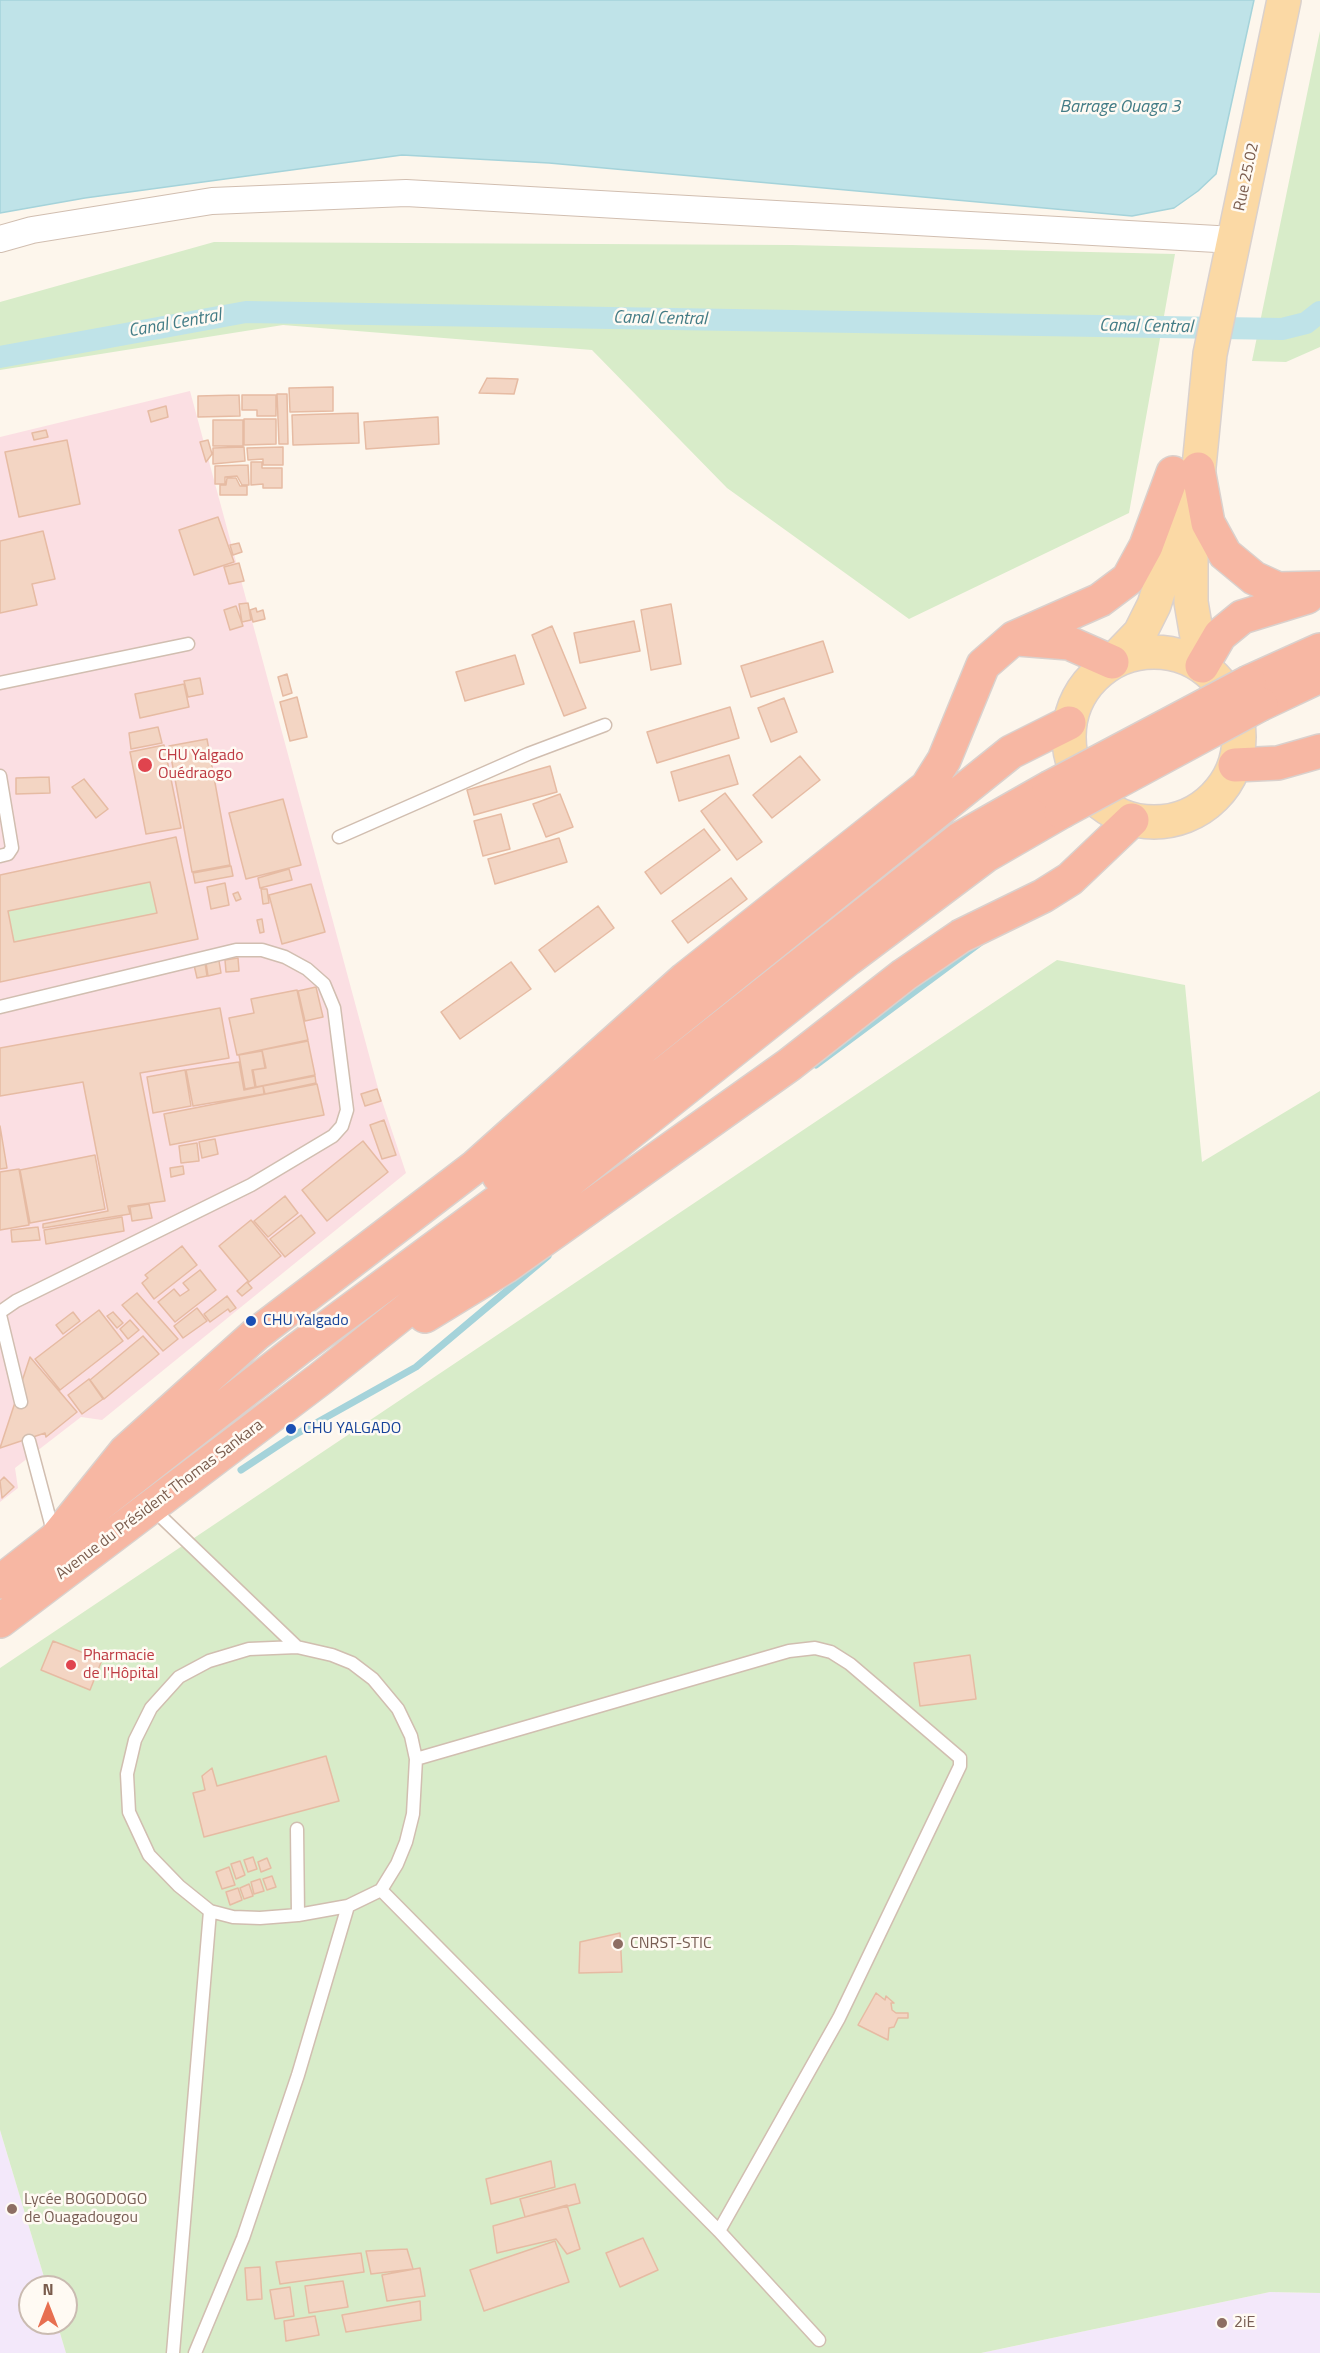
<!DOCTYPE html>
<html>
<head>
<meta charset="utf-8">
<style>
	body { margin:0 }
	#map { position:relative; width:1320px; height:2353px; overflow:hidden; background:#fdf6ec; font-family:"Titillium Web",sans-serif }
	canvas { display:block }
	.north { position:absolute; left:18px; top:2275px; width:60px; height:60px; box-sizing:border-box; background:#fffaf3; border:2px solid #cabbb1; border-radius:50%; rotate:0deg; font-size:16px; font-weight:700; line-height:24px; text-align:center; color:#7a5c4d }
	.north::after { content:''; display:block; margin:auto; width:21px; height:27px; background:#e76f51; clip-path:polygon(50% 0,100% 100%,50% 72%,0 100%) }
</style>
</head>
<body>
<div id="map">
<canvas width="1320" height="2353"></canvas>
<div class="north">N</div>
</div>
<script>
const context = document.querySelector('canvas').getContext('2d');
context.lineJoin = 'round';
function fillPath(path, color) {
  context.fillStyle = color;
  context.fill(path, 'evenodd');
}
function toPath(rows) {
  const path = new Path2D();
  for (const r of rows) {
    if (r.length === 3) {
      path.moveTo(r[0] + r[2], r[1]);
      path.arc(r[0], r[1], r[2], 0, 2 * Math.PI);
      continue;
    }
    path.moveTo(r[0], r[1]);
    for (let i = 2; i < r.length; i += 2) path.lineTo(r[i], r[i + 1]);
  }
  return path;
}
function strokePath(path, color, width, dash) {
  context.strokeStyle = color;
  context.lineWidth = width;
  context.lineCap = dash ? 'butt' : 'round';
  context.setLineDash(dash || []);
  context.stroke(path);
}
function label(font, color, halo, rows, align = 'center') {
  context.font = font + ' "Titillium Web",sans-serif';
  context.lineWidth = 5;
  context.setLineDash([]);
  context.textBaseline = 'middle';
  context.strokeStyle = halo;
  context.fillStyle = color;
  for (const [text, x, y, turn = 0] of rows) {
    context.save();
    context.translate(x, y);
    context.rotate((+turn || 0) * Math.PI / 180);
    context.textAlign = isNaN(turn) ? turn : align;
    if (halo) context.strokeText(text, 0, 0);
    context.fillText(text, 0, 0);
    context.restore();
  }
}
const education = toPath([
	[0,2130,47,2287,30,2287,30,2323,57,2323,66,2353,0,2353],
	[1270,2292,1320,2293,1320,2353,981,2353]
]);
const medical = toPath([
	[190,391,379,1092,406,1173,102,1420,81,1417,15,1468,18,1488,0,1502,0,437]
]);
const green = toPath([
	[1320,31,1320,347,1286,362,1252,361],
	[214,242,792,245,1175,254,1129,513,909,619,727,488,592,350,283,325,0,370,0,302],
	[150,882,157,913,14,942,8,911],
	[1057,960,1185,985,1202,1162,1320,1091,1320,2293,1270,2292,981,2353,66,2353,57,2323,66,2323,66,2287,47,2287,0,2130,0,1668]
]);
const water = toPath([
	[0,0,1254,0,1216,174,1198,191,1174,208,1132,216,549,163,402,155,85,198,0,213,0,0]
]);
const stream = toPath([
	[816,1065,980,943],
	[241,1470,291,1437,416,1367,548,1256]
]);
const canal = toPath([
	[0,357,246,312,1282,329,1306,323,1320,312]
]);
const building = toPath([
	[487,378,518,379,514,394,479,393,487,378],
	[333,387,333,411,290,412,289,388,333,387],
	[277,394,287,394,288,444,279,444,277,394],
	[239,395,240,416,198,417,198,396,239,395],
	[242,395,276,395,276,416,257,416,257,410,242,410,242,395],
	[166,406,168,417,151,422,148,411,166,406],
	[358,413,359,443,293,445,292,415,358,413],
	[438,417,439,444,366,449,364,422,438,417],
	[244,419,276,419,276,444,244,445,244,419],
	[213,420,243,420,243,446,213,446,213,420],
	[46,430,48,437,34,440,32,433,46,430],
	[67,440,80,504,19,517,5,452,67,440],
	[208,440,212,454,206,462,200,442,208,440],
	[244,447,245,461,213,464,213,448,244,447],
	[283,447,283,465,263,465,263,459,248,460,247,448,283,447],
	[251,462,262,462,262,468,282,468,282,488,263,488,263,484,251,485,251,462],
	[248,465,249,485,242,485,237,476,225,477,225,484,215,484,215,466,248,465],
	[227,478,236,478,240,486,247,486,247,495,220,495,220,485,226,485,227,478],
	[218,517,234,562,194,575,179,530,218,517],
	[43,531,55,579,32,584,37,605,0,613,0,541,43,531],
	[239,543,242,552,233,555,230,545,239,543],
	[239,563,244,581,229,584,224,567,239,563],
	[248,603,251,620,242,622,239,604,248,603],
	[671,604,681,664,651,670,641,610,671,604],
	[236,606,243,626,230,630,224,610,236,606],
	[256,608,257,612,263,610,265,619,253,622,250,610,256,608],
	[634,621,640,651,580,663,574,633,634,621],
	[552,626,586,708,564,716,532,635,552,626],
	[823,641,833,672,751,697,741,666,823,641],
	[515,655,524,684,465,701,456,672,515,655],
	[287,674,292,693,283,696,278,677,287,674],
	[200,678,203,694,188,697,184,681,200,678],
	[184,684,189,707,140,718,135,694,184,684],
	[297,697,307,737,290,741,280,702,297,697],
	[784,698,797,732,771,742,758,708,784,698],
	[730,707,739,738,657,763,647,732,730,707],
	[158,727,162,743,131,749,129,733,158,727],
	[207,739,230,865,192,872,169,746,207,739],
	[164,745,181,828,146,834,130,752,164,745],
	[729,755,738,784,679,801,671,772,729,755],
	[800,756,820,780,772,818,753,795,800,756],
	[550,766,557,792,474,815,467,790,550,766],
	[49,777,50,793,16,794,16,778,49,777],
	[84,779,108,809,96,818,72,787,84,779],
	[725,793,762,842,737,860,701,811,725,793],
	[560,794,573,827,546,837,533,804,560,794],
	[283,799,301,865,246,879,229,813,283,799],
	[501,814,510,849,483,856,474,821,501,814],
	[704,829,720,850,661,894,645,872,704,829],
	[176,837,198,939,0,982,0,875,176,837],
	[150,882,157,913,14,942,8,911,150,882],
	[559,838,567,862,495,884,488,859,559,838],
	[231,866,233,876,195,883,193,873,231,866],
	[289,869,292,880,260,888,258,878,289,869],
	[731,878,747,899,688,943,672,921,731,878],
	[225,883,229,905,211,909,207,887,225,883],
	[311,884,325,932,282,944,269,895,311,884],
	[261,889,267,889,269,903,263,904,261,889],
	[238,892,241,899,236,901,233,894,238,892],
	[598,906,614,928,555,972,539,950,598,906],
	[262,919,264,932,260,933,257,920,262,919],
	[238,958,239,971,226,972,225,960,238,958],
	[219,961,221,973,208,976,206,963,219,961],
	[511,962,531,989,460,1039,441,1012,511,962],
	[205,963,207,976,197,978,194,965,205,963],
	[316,987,323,1017,305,1021,298,991,316,987],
	[297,990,308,1040,237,1055,229,1018,254,1013,251,999,297,990],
	[220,1008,229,1058,140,1073,165,1201,128,1206,130,1214,43,1228,43,1224,108,1211,83,1082,0,1096,0,1048,220,1008],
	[308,1041,315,1075,256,1087,253,1070,266,1068,262,1050,308,1041],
	[262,1051,265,1068,252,1070,255,1087,245,1089,239,1055,262,1051],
	[239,1062,244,1090,263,1086,264,1094,193,1106,186,1070,239,1062],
	[185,1070,191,1106,153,1113,147,1077,185,1070],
	[315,1076,316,1083,265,1094,263,1086,315,1076],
	[317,1084,324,1115,170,1145,164,1114,317,1084],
	[377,1089,381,1101,365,1106,361,1094,377,1089],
	[384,1120,396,1155,382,1159,370,1125,384,1120],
	[0,1126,7,1168,0,1169,0,1126],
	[215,1139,218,1154,202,1158,199,1142,215,1139],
	[363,1141,388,1172,327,1221,302,1190,363,1141],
	[197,1143,199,1161,181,1163,179,1146,197,1143],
	[95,1155,105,1209,30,1223,20,1170,95,1155],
	[183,1166,184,1174,171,1177,170,1168,183,1166],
	[19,1169,29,1225,0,1230,0,1172,19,1169],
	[285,1196,298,1213,268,1237,254,1221,285,1196],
	[149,1204,152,1218,132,1221,130,1207,149,1204],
	[301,1215,315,1233,285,1257,270,1239,301,1215],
	[122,1217,124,1231,46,1244,44,1230,122,1217],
	[251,1220,281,1256,249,1282,219,1246,251,1220],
	[38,1227,40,1240,12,1242,11,1230,38,1227],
	[182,1246,197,1265,154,1299,142,1283,148,1278,145,1275,182,1246],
	[200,1270,216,1290,175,1322,158,1302,174,1289,180,1296,189,1290,183,1283,200,1270],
	[247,1282,252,1288,242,1296,237,1291,247,1282],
	[137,1293,178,1339,163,1351,122,1305,137,1293],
	[227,1296,236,1308,230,1312,228,1309,210,1322,204,1314,227,1296],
	[197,1308,207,1321,183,1338,174,1326,197,1308],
	[99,1310,123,1341,60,1390,35,1359,99,1310],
	[73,1312,80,1321,63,1334,56,1325,73,1312],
	[113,1312,123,1323,117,1328,107,1316,113,1312],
	[130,1320,139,1330,128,1339,120,1329,130,1320],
	[143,1336,159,1354,104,1399,90,1380,143,1336],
	[30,1357,77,1412,46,1437,45,1433,0,1448,30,1357],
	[89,1379,103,1399,82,1414,68,1395,89,1379],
	[4,1477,14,1487,2,1498,0,1481,4,1477],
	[53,1641,102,1660,90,1690,41,1670,53,1641],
	[970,1655,976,1699,920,1706,914,1663,970,1655],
	[326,1756,339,1801,204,1837,193,1793,205,1790,202,1776,212,1768,217,1786,326,1756],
	[253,1857,257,1869,248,1872,244,1860,253,1857],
	[267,1858,271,1868,261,1872,258,1862,267,1858],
	[240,1861,245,1875,236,1879,231,1864,240,1861],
	[229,1867,235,1885,222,1889,216,1872,229,1867],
	[272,1876,276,1887,267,1890,263,1879,272,1876],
	[260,1879,264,1891,254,1894,251,1882,260,1879],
	[249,1884,253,1896,244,1899,240,1888,249,1884],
	[238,1888,242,1900,230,1905,226,1892,238,1888],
	[620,1933,622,1972,579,1973,580,1942,620,1933],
	[876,1993,885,2000,886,1996,894,2003,891,2003,892,2010,896,2013,908,2013,908,2018,898,2018,894,2027,889,2028,888,2040,858,2025,876,1993],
	[551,2161,555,2187,491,2204,486,2179,551,2161],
	[575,2184,580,2203,525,2217,520,2199,575,2184],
	[567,2205,580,2249,567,2254,556,2239,497,2253,493,2226,567,2205],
	[643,2238,658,2270,620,2287,606,2253,643,2238],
	[555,2241,569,2282,484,2311,470,2270,555,2241],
	[407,2249,413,2269,371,2274,366,2251,407,2249],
	[361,2253,364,2272,280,2284,276,2262,361,2253],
	[260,2267,262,2299,247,2300,245,2268,260,2267],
	[420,2268,425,2296,387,2301,382,2275,420,2268],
	[343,2281,348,2307,309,2313,305,2286,343,2281],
	[290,2287,294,2316,275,2319,270,2290,290,2287],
	[420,2301,421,2320,346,2332,342,2315,420,2301],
	[315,2316,319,2335,286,2341,284,2321,315,2316]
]);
const lane = toPath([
	[0,683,188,644],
	[0,776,12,848,8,854,0,856],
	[339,837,528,754,605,725],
	[0,1007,236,950,262,950,285,957,307,969,324,984,334,1008,347,1110,342,1126,333,1136,251,1185,16,1301,0,1312],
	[0,1315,21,1402],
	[29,1441,54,1535],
	[152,1508,297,1647,332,1655,352,1663,373,1679,398,1709,411,1736,416,1759,413,1814,406,1842,397,1864,381,1890,348,1906,298,1915,260,1918,233,1917,210,1911,179,1886,149,1855,129,1812,127,1774,135,1740,151,1708,179,1677,209,1661,249,1649,297,1647],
	[416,1759,789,1651,815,1648,831,1652,850,1664,960,1758,960,1766,839,2018,719,2231],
	[297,1829,298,1915],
	[381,1890,719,2231,819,2340],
	[173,2353,210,1911],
	[195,2353,243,2238,298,2075,348,1906]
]);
const street = toPath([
	[0,239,32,230,212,201,406,193,1234,240]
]);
const primary = toPath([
	[1154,737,85],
	[1112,662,1140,633,1154,605,1161,583,1170,499],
	[1202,666,1191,602,1191,549,1210,354,1284,0]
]);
const highway = toPath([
	[1198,469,1208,523,1225,554,1254,578,1278,589,1320,588],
	[1018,639,1069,643,1112,662],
	[1202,666,1220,635,1242,617,1307,597],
	[1249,682,1320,650],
	[1261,704,1320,676],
	[1235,765,1278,763,1320,751],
	[499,1176,645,1046,1011,752,1069,723],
	[425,1316,505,1267,789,1065,904,975,961,936,1043,896,1070,879,1132,820],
	[55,1539,125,1452,255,1335,476,1166,685,979,927,787,944,760,983,665,1014,638,1100,600,1128,579,1146,546,1173,473],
	[0,1582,298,1349,566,1151,961,838,1049,788],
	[0,1621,320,1379,848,959,985,856,1061,812]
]);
const highwayBridge = toPath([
	[1049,788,1249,682],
	[1061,812,1261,704]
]);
const markers = [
	[145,765,8,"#e0444e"],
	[251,1321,6,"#1a4fb4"],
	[291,1429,6,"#1a4fb4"],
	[71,1665,6,"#e0444e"],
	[618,1944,6,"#8d6e63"],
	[12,2209,6,"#8d6e63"],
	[1222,2323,6,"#8d6e63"]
];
const streetNames = [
	["Rue 25.02",1247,177,-78],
	["Avenue du Président Thomas Sankara",160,1500,-37]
];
const healthNames = [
	["CHU Yalgado",158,756],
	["Ouédraogo",158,774],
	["Pharmacie",83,1656],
	["de l'Hôpital",83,1674]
];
const transitNames = [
	["CHU Yalgado",263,1321],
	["CHU YALGADO",303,1429]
];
const educationNames = [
	["CNRST-STIC",630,1944],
	["Lycée BOGODOGO",24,2200],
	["de Ouagadougou",24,2218],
	["2iE",1234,2323]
];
const waterNames = [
	["Barrage Ouaga 3",1120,108],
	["Canal Central",660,319,1],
	["Canal Central",175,324,-10],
	["Canal Central",1146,327,1]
];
fillPath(education, '#f3e8fa');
fillPath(medical, '#fbdfe3');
fillPath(green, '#d8ecc9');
fillPath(water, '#bfe3e8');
strokePath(water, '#a5d3da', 1.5);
strokePath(stream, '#a5d3da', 7);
strokePath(canal, '#bfe3e8', 22);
fillPath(building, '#f3d5c3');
strokePath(building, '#e6bba3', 1.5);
strokePath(lane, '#d1beb0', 15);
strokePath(street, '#d1beb0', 28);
strokePath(primary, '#dad1cd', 36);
strokePath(highway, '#dad1cd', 36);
strokePath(lane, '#fff', 12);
strokePath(street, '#fff', 26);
strokePath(primary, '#fbd9a5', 33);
strokePath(highway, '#f7b7a3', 33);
strokePath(highwayBridge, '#dad1cd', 36, []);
strokePath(highwayBridge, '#f7b7a3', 33);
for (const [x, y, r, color] of markers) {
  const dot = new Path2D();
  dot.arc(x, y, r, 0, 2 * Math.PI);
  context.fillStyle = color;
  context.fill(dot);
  strokePath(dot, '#fffaf3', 2);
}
label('16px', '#7a5c4d', '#fffaf3', streetNames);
label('16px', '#be3a42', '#fffaf3', healthNames, 'left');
label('16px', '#164399', '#fffaf3', transitNames, 'left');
label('16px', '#785e54', '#fffaf3', educationNames, 'left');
label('italic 18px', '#437c86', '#fffaf3', waterNames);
</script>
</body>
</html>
